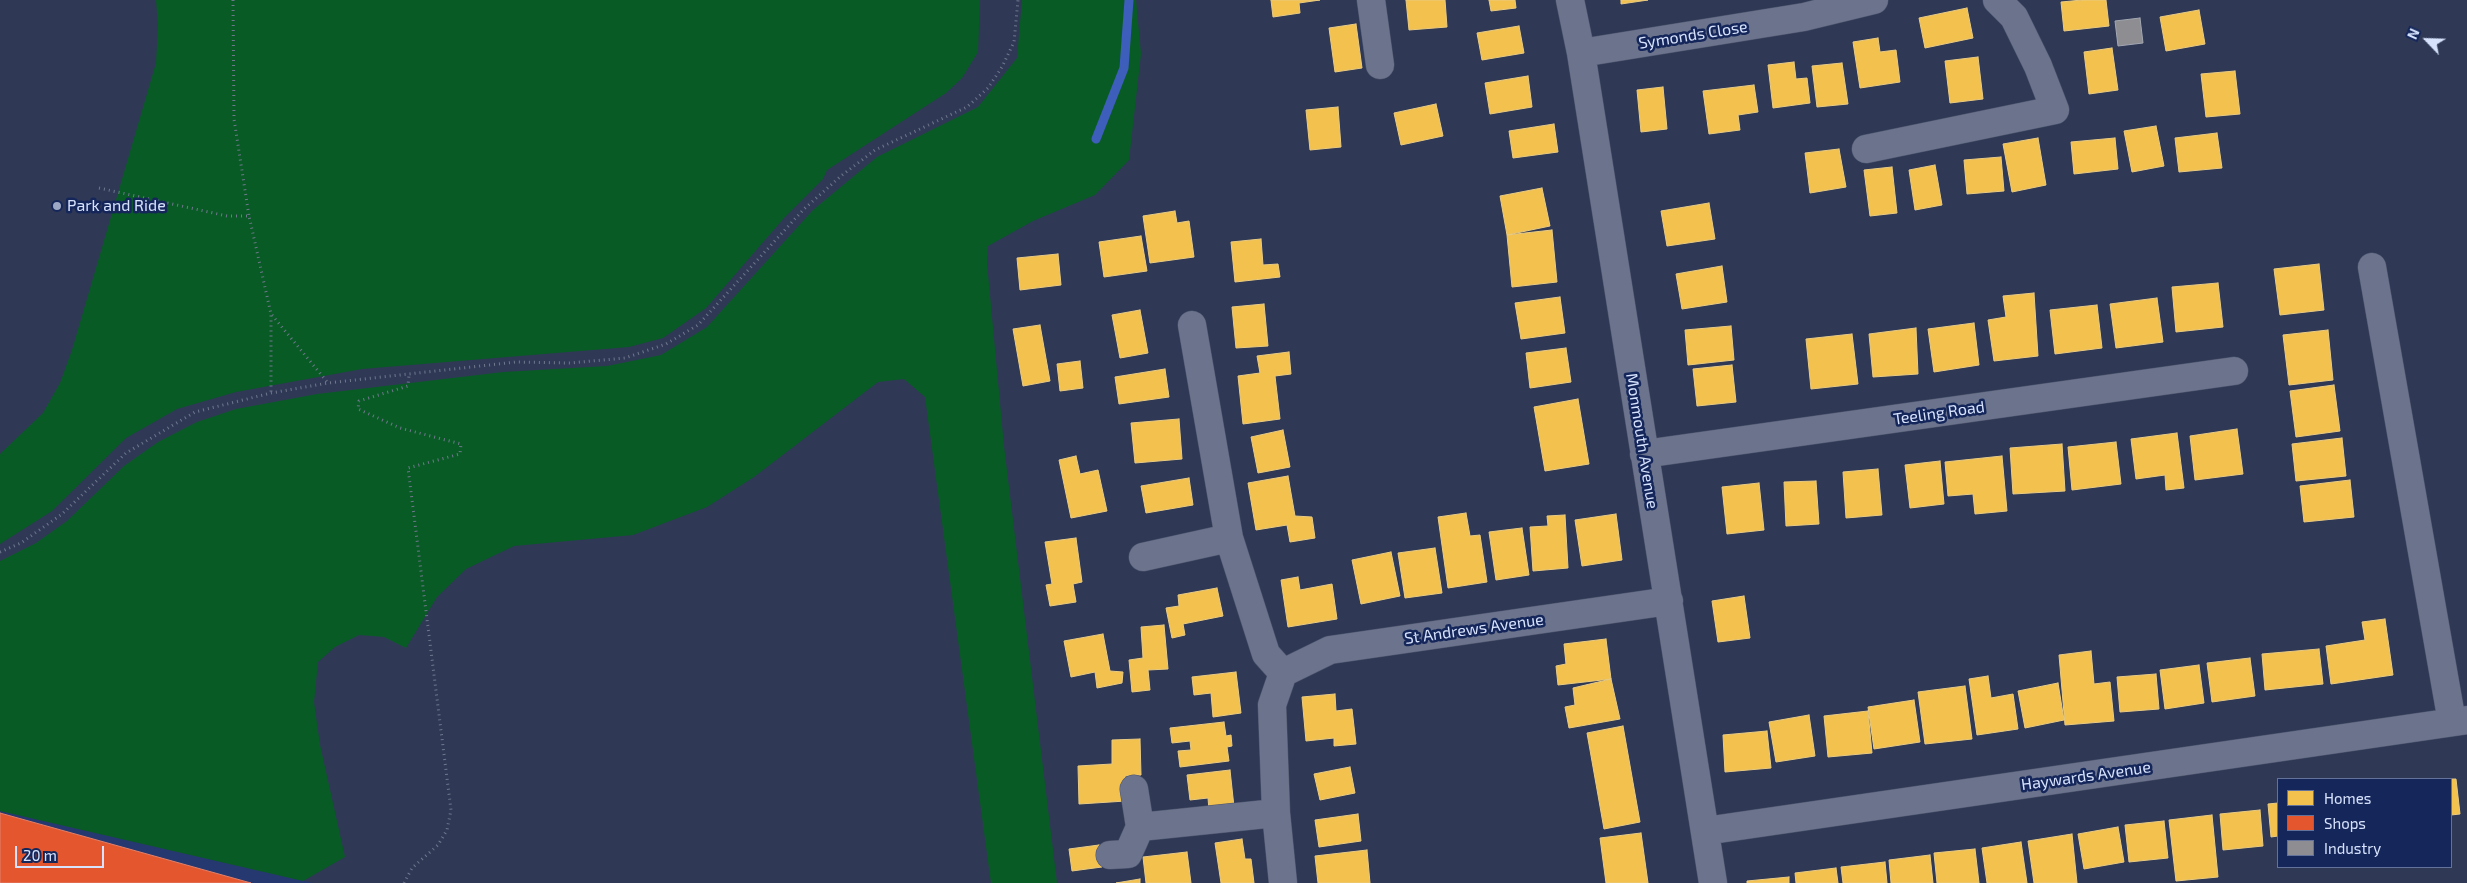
<!DOCTYPE html>
<html>
<head>
<meta charset="utf-8">
<style>
	body { margin:0 }
	#map { position:relative; width:2467px; height:883px; overflow:hidden; background:#2f3956; font-family:"Exo 2",sans-serif }
	canvas { display:block }
	.legend { position:absolute; left:2277px; top:778px; width:175px; height:90px; box-sizing:border-box; background:#15265a; border:1px solid #63729b; margin:0; padding:6px 9px; list-style:none; font-size:15px; color:#d7e3fd }
	.legend li { display:flex; align-items:center; gap:10px; height:25px }
	.legend b { width:25px; border:1px solid #63729b }
	.north { position:absolute; left:2402px; top:15px; width:50px; height:50px; -webkit-text-stroke:4px #15265a; paint-order:stroke; rotate:294deg; font-size:14px; font-weight:700; line-height:20px; text-align:center; color:#d7e3fd }
	.north::after { content:''; display:block; margin:auto; width:18px; height:22px; background:#d7e3fd; clip-path:polygon(50% 0,100% 100%,50% 72%,0 100%) }
	.scale { position:absolute; left:15px; top:846px; width:89px; height:22px; box-sizing:border-box; border:2px solid #d7e3fd; border-top:0; padding-left:6px; font-size:15px; line-height:18px; white-space:nowrap; color:#d7e3fd; -webkit-text-stroke:4px #15265a; paint-order:stroke }
</style>
</head>
<body>
<div id="map">
<canvas width="2467" height="883"></canvas>
<ul class="legend">
<li><b style="height:14px;background:#f2c14e"></b>Homes</li>
<li><b style="height:14px;background:#e4572e"></b>Shops</li>
<li><b style="height:14px;background:#8d8d92"></b>Industry</li>
</ul>
<div class="north">N</div>
<div class="scale">20 m</div>
</div>
<script>
const context = document.querySelector('canvas').getContext('2d');
context.lineJoin = 'round';
function fillPath(path, color) {
  context.fillStyle = color;
  context.fill(path, 'evenodd');
}
function toPath(rows) {
  const path = new Path2D();
  for (const r of rows) {
    path.moveTo(r[0], r[1]);
    for (let i = 2; i < r.length; i += 2) path.lineTo(r[i], r[i + 1]);
  }
  return path;
}
function strokePath(path, color, width, dash) {
  context.strokeStyle = color;
  context.lineWidth = width;
  context.lineCap = dash ? 'butt' : 'round';
  context.setLineDash(dash || []);
  context.stroke(path);
}
function label(font, color, halo, rows, align = 'center') {
  context.font = font + ' "Exo 2",sans-serif';
  context.lineWidth = 5;
  context.setLineDash([]);
  context.textBaseline = 'middle';
  context.strokeStyle = halo;
  context.fillStyle = color;
  for (const [text, x, y, turn = 0] of rows) {
    context.save();
    context.translate(x, y);
    context.rotate((+turn || 0) * Math.PI / 180);
    context.textAlign = isNaN(turn) ? turn : align;
    if (halo) context.strokeText(text, 0, 0);
    context.fillText(text, 0, 0);
    context.restore();
  }
}
const built = toPath([
	[0,811,313,883,0,883]
]);
const green = toPath([
	[156,0,980,0,978,52,962,78,946,93,827,170,823,179,784,218,706,308,663,338,629,347,362,369,236,392,177,409,126,438,52,511,0,544,0,454,43,413,60,383,72,350,156,63,158,26],
	[1022,0,1136,0,1141,54,1129,160,1095,195,1033,221,988,246,987,263,1004,446,1057,883,991,883,925,397,904,379,878,382,754,477,707,507,633,535,514,546,466,569,437,597,406,648,384,637,359,635,335,647,318,662,314,702,320,745,345,857,303,881,0,811,0,561,36,543,67,521,124,466,158,442,197,422,236,409,317,394,503,372,607,366,661,355,707,327,813,210,877,157,978,107,1017,58]
]);
const homes = toPath([
	[1271,0,1320,0,1299,3,1300,13,1273,17,1271,0],
	[1406,0,1445,0,1447,27,1409,30,1406,0],
	[1489,0,1515,0,1516,8,1491,11,1489,0],
	[1621,0,1648,0,1621,4,1621,0],
	[2082,0,2106,0,2109,26,2064,31,2061,2,2082,0],
	[1967,8,1973,38,1925,48,1919,18,1967,8],
	[2199,10,2205,44,2166,51,2160,17,2199,10],
	[1356,24,1362,68,1335,72,1329,28,1356,24],
	[1519,26,1524,53,1482,60,1477,33,1519,26],
	[1878,38,1880,52,1896,50,1900,82,1860,88,1853,42,1878,38],
	[2112,48,2118,90,2089,94,2084,52,2112,48],
	[1978,57,1983,99,1950,103,1945,61,1978,57],
	[1794,62,1796,79,1807,78,1810,103,1773,108,1768,65,1794,62],
	[1842,63,1848,104,1817,107,1812,66,1842,63],
	[2235,71,2240,114,2206,117,2201,74,2235,71],
	[1528,76,1532,107,1490,114,1485,83,1528,76],
	[1754,85,1758,112,1738,115,1740,130,1709,134,1703,91,1754,85],
	[1663,87,1667,129,1641,132,1637,90,1663,87],
	[1436,104,1443,136,1401,145,1394,113,1436,104],
	[1338,107,1341,147,1310,150,1306,110,1338,107],
	[1554,124,1558,152,1513,158,1509,131,1554,124],
	[2156,126,2164,166,2132,172,2124,131,2156,126],
	[2217,133,2222,168,2179,172,2175,138,2217,133],
	[2038,138,2046,185,2012,192,2003,144,2038,138],
	[2115,138,2118,169,2074,174,2071,142,2115,138],
	[1839,149,1846,187,1810,193,1805,153,1839,149],
	[2001,157,2004,191,1967,194,1964,160,2001,157],
	[1935,165,1942,205,1915,210,1909,170,1935,165],
	[1892,167,1897,213,1870,216,1864,170,1892,167],
	[1542,188,1550,226,1507,235,1500,196,1542,188],
	[1709,203,1715,239,1667,246,1661,211,1709,203],
	[1175,211,1177,223,1189,221,1194,257,1150,263,1143,216,1175,211],
	[1552,230,1557,282,1512,287,1507,235,1552,230],
	[1141,236,1147,271,1104,277,1099,242,1141,236],
	[1261,239,1263,265,1278,264,1280,277,1235,282,1231,242,1261,239],
	[1058,254,1061,285,1020,290,1017,258,1058,254],
	[2319,264,2324,310,2280,315,2274,269,2319,264],
	[1722,266,1727,302,1682,309,1676,274,1722,266],
	[2218,283,2223,327,2176,332,2172,287,2218,283],
	[2034,293,2038,356,1994,361,1988,320,2006,317,2003,296,2034,293],
	[1560,297,1565,333,1521,339,1515,303,1560,297],
	[2157,298,2163,342,2116,348,2110,304,2157,298],
	[1264,304,1268,346,1236,348,1232,307,1264,304],
	[2097,305,2102,348,2055,354,2050,310,2097,305],
	[1140,310,1148,353,1120,358,1112,315,1140,310],
	[1974,323,1979,365,1934,372,1928,329,1974,323],
	[1040,325,1050,381,1023,386,1013,329,1040,325],
	[1731,326,1734,360,1688,365,1685,330,1731,326],
	[1916,328,1918,374,1873,377,1869,334,1916,328],
	[2328,330,2333,380,2289,385,2283,335,2328,330],
	[1852,334,1858,384,1811,389,1806,339,1852,334],
	[1566,348,1571,382,1530,388,1526,353,1566,348],
	[1289,352,1291,374,1275,376,1280,419,1243,424,1238,376,1260,373,1257,356,1289,352],
	[1080,361,1083,388,1060,391,1057,364,1080,361],
	[1732,365,1736,402,1697,406,1693,369,1732,365],
	[1165,369,1169,397,1119,404,1115,377,1165,369],
	[2334,385,2340,431,2296,437,2290,391,2334,385],
	[1578,399,1589,464,1545,471,1534,407,1578,399],
	[1179,419,1182,459,1135,463,1131,423,1179,419],
	[2237,429,2243,474,2195,480,2190,436,2237,429],
	[1283,430,1290,467,1258,473,1251,437,1283,430],
	[2177,433,2184,488,2166,490,2165,475,2136,479,2131,439,2177,433],
	[2342,438,2346,476,2296,481,2292,444,2342,438],
	[2116,442,2121,484,2072,490,2068,447,2116,442],
	[2062,444,2065,491,2013,494,2010,448,2062,444],
	[1076,456,1080,474,1098,470,1107,511,1071,518,1059,460,1076,456],
	[2002,456,2007,511,1975,514,1973,494,1948,496,1945,462,2002,456],
	[1940,461,1944,504,1910,508,1905,465,1940,461],
	[1878,469,1882,515,1846,518,1843,472,1878,469],
	[1288,476,1295,516,1312,517,1315,538,1290,542,1287,525,1256,530,1248,483,1288,476],
	[1189,478,1193,505,1146,513,1141,486,1189,478],
	[2350,480,2354,517,2304,522,2300,486,2350,480],
	[1816,481,1819,524,1786,526,1784,482,1816,481],
	[1759,483,1764,530,1727,534,1722,487,1759,483],
	[1466,513,1470,536,1480,535,1487,582,1448,588,1438,517,1466,513],
	[1616,514,1622,560,1582,566,1575,520,1616,514],
	[1565,515,1568,568,1533,571,1530,527,1548,526,1547,516,1565,515],
	[1522,528,1529,575,1496,580,1489,532,1522,528],
	[1076,538,1082,582,1073,584,1076,602,1050,606,1046,585,1052,584,1045,542,1076,538],
	[1435,548,1442,593,1405,598,1398,553,1435,548],
	[1391,552,1400,596,1361,604,1352,560,1391,552],
	[1298,577,1300,590,1332,584,1337,619,1288,627,1281,580,1298,577],
	[1217,588,1223,616,1183,624,1185,635,1172,638,1166,608,1179,606,1178,595,1217,588],
	[1744,596,1750,638,1718,642,1712,601,1744,596],
	[2385,619,2393,675,2331,684,2326,646,2365,640,2362,622,2385,619],
	[1164,625,1168,669,1148,670,1150,690,1132,692,1129,660,1143,658,1141,627,1164,625],
	[1103,634,1110,671,1123,672,1122,683,1097,688,1095,672,1071,677,1064,641,1103,634],
	[1606,639,1611,679,1558,685,1556,666,1566,664,1564,644,1606,639],
	[2319,649,2323,684,2265,690,2262,654,2319,649],
	[2091,651,2094,684,2110,682,2114,721,2065,725,2059,655,2091,651],
	[2250,658,2255,696,2212,702,2207,663,2250,658],
	[2199,665,2204,703,2165,709,2160,670,2199,665],
	[1236,672,1241,713,1213,717,1211,693,1194,695,1192,677,1236,672],
	[2156,674,2159,709,2120,712,2117,677,2156,674],
	[1988,676,1991,698,2013,694,2018,729,1977,735,1969,679,1988,676],
	[1611,679,1620,719,1569,728,1565,707,1575,705,1573,688,1611,679],
	[2058,683,2064,720,2025,728,2018,691,2058,683],
	[1965,686,1972,739,1925,744,1918,692,1965,686],
	[1335,694,1336,711,1352,709,1356,744,1334,746,1334,738,1306,741,1302,697,1335,694],
	[1914,700,1920,742,1874,749,1868,707,1914,700],
	[1868,711,1872,753,1828,757,1824,716,1868,711],
	[1809,715,1815,756,1776,762,1769,722,1809,715],
	[1224,722,1226,736,1231,735,1232,746,1227,747,1229,761,1180,767,1178,751,1191,750,1190,741,1172,743,1170,728,1224,722],
	[1623,726,1640,822,1604,829,1587,733,1623,726],
	[1767,731,1771,768,1725,772,1723,735,1767,731],
	[1140,739,1141,775,1125,776,1126,801,1079,804,1078,766,1112,764,1112,740,1140,739],
	[1350,767,1355,793,1320,800,1314,774,1350,767],
	[1230,770,1234,807,1209,810,1208,798,1190,800,1187,775,1230,770],
	[2451,779,2456,779,2460,814,2451,815,2451,779],
	[2278,803,2278,836,2271,837,2268,804,2278,803],
	[2260,810,2263,846,2223,850,2220,814,2260,810],
	[1358,814,1361,841,1319,847,1315,820,1358,814],
	[2212,815,2218,877,2176,881,2169,820,2212,815],
	[2164,821,2168,858,2129,862,2125,825,2164,821],
	[2118,827,2124,862,2084,869,2078,834,2118,827],
	[1641,833,1648,883,1606,883,1600,838,1641,833],
	[2072,834,2077,883,2034,883,2028,841,2072,834],
	[1242,839,1245,859,1251,859,1254,883,1221,883,1215,843,1242,839],
	[2021,842,2027,883,1987,883,1982,848,2021,842],
	[1099,845,1102,867,1072,871,1069,849,1099,845],
	[1975,849,1979,883,1937,883,1934,853,1975,849],
	[1367,850,1370,883,1318,883,1315,856,1367,850],
	[1187,852,1191,883,1146,883,1143,857,1187,852],
	[1930,855,1933,883,1891,883,1889,860,1930,855],
	[1885,862,1887,883,1843,883,1841,867,1885,862],
	[1836,868,1838,883,1796,883,1795,873,1836,868],
	[1789,877,1789,883,1747,883,1747,881,1789,877],
	[1140,879,1140,883,1116,883,1140,879]
]);
const shops = toPath([
	[0,813,251,883,0,883,0,813]
]);
const industry = toPath([
	[2140,18,2143,43,2118,46,2115,21,2140,18]
]);
const stream = toPath([
	[1096,139,1124,68,1129,0]
]);
const path = toPath([
	[233,0,234,119,249,216],
	[99,188,227,216,249,216,271,314,271,393],
	[272,315,328,383],
	[0,552,21,543,62,514,126,453,195,412,271,393,328,383,516,362,570,363,625,358,666,344,698,325,804,209,841,176,875,150,967,107,988,88,1002,67,1014,42,1018,0],
	[404,883,412,868,438,845,447,830,451,810,408,468,460,454,461,444,400,428,358,409,359,401,408,386,409,375]
]);
const minor = toPath([
	[1371,0,1380,65],
	[1570,0,1581,53,1713,883],
	[1581,53,1804,17,1874,0],
	[1866,149,2055,110,2038,66,2014,17,1997,0],
	[2372,267,2452,722],
	[1192,325,1229,538,1266,654,1283,673],
	[1644,454,2234,371],
	[1143,557,1229,538],
	[1134,789,1140,827],
	[1705,831,2467,720],
	[1110,855,1128,854,1140,827,1276,813],
	[1283,883,1276,813,1272,705,1283,673,1330,650,1669,601]
]);
const markers = [
	[57,206,5,"#9ca8c3"]
];
const streetNames = [
	["Symonds Close",1693,35,-9],
	["Teeling Road",1939,413,-8],
	["Monmouth Avenue",1642,441,81],
	["St Andrews Avenue",1474,629,-8],
	["Haywards Avenue",2086,776,-8]
];
const poiNames = [
	["Park and Ride",67,206]
];
fillPath(built, '#253870');
fillPath(green, '#095b26');
fillPath(homes, '#f2c14e');
strokePath(homes, '#eacb82', 1);
fillPath(shops, '#e4572e');
strokePath(shops, '#e0816c', 1);
fillPath(industry, '#8d8d92');
strokePath(industry, '#a3a7b2', 1);
strokePath(stream, '#3e5ebc', 9);
strokePath(minor, '#4d546c', 29);
strokePath(path, '#70788d', 3, [1, 4]);
strokePath(minor, '#6b748c', 28);
for (const [x, y, r, color] of markers) {
  const dot = new Path2D();
  dot.arc(x, y, r, 0, 2 * Math.PI);
  context.fillStyle = color;
  context.fill(dot);
  strokePath(dot, '#15265a', 2);
}
label('16px', '#d7e3fd', '#15265a', streetNames);
label('16px', '#d7e3fd', '#15265a', poiNames, 'left');
</script>
</body>
</html>
